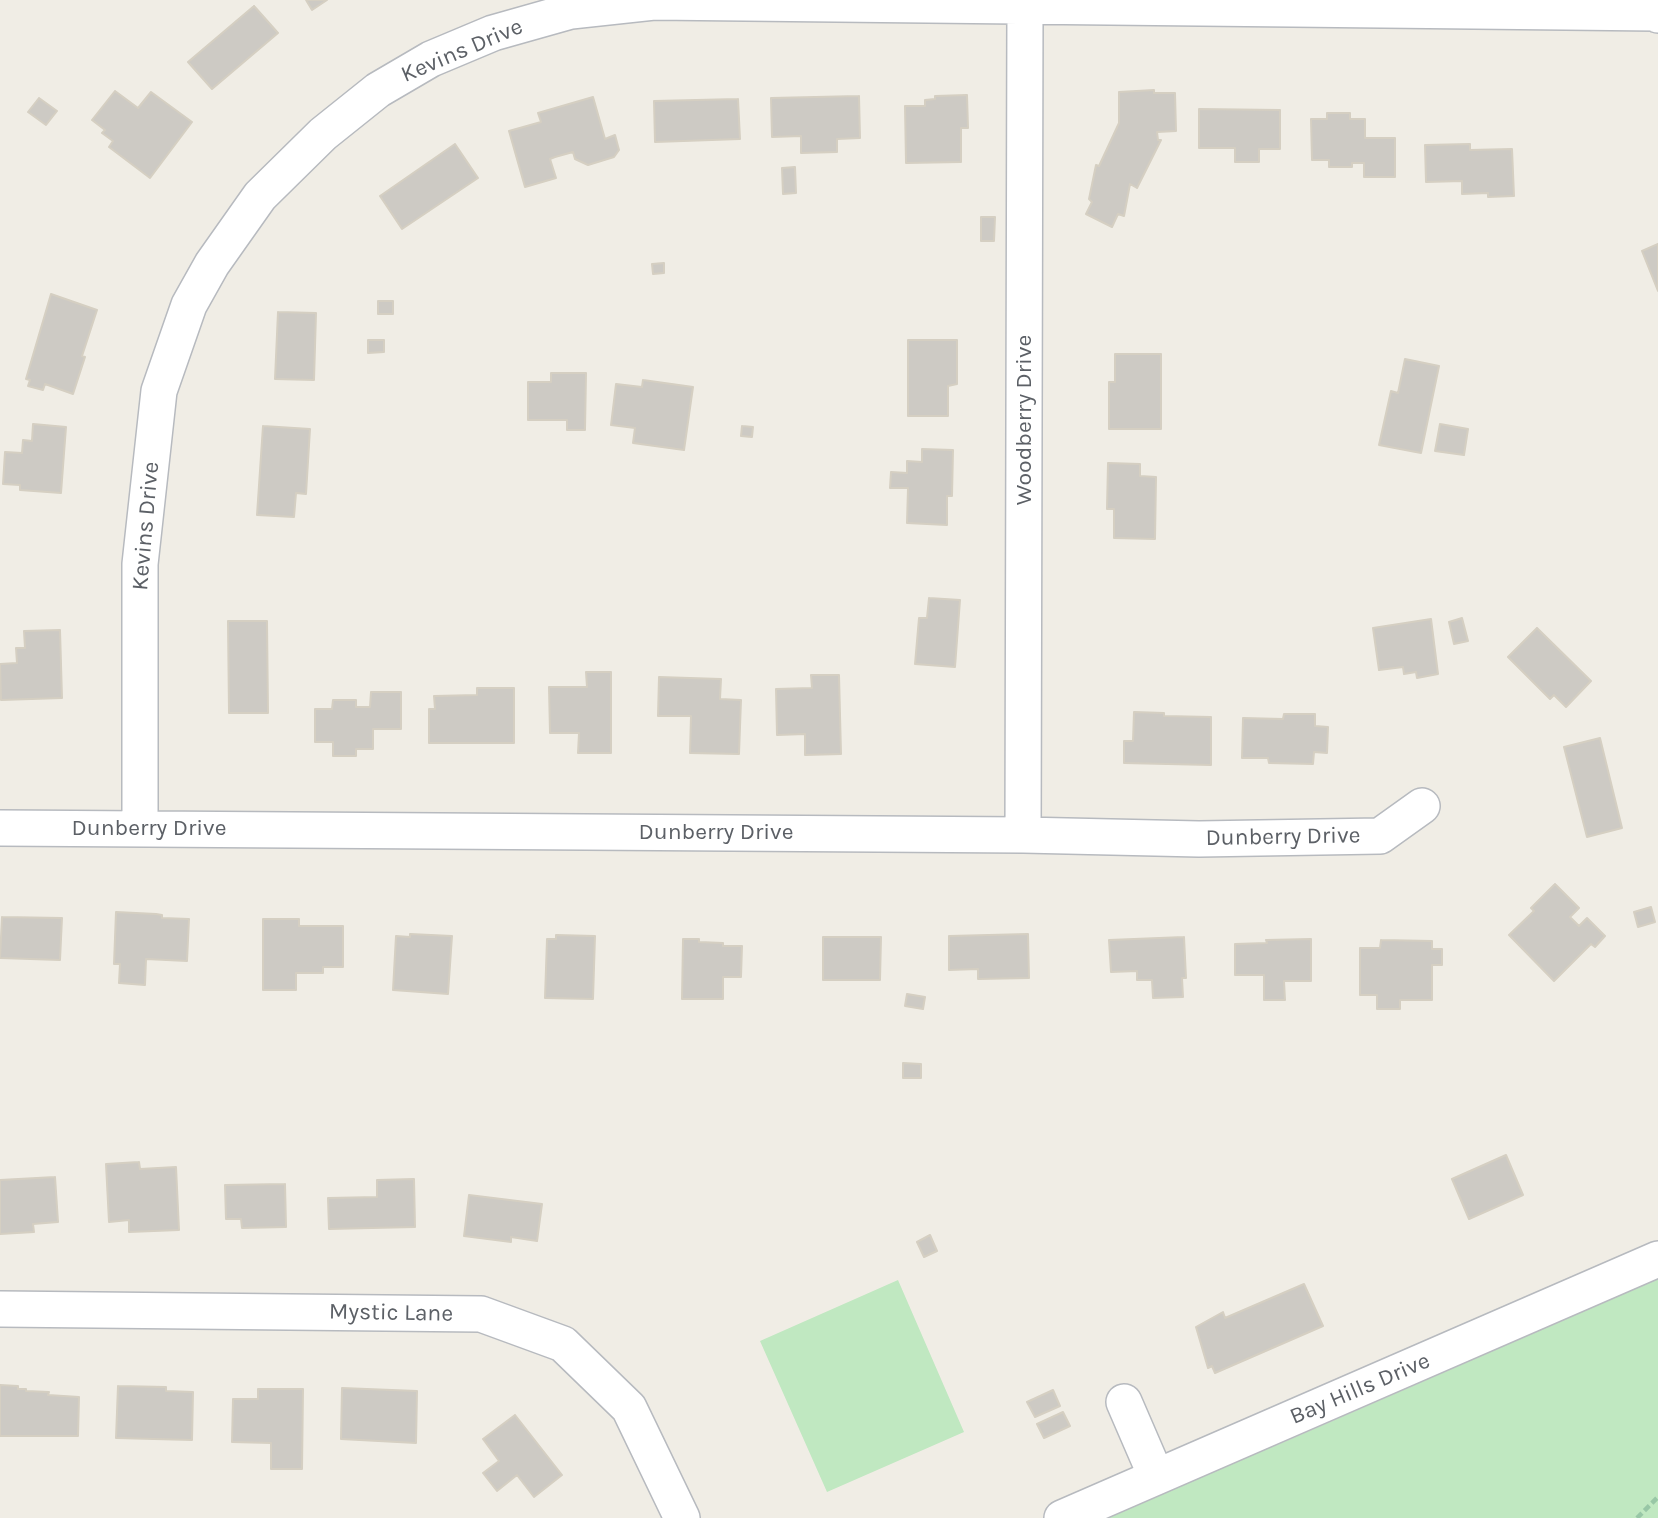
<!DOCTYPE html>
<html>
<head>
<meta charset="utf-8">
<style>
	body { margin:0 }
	canvas { display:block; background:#f0ede5 }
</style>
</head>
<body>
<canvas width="1658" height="1518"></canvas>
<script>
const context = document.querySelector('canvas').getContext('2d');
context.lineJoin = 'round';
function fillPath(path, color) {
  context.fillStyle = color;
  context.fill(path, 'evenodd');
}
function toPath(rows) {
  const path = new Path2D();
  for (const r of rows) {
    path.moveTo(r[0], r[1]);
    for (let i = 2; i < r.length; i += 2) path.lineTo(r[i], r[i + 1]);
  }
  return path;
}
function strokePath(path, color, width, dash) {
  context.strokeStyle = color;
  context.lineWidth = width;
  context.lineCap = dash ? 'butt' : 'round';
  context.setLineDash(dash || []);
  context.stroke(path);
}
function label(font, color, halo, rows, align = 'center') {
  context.font = font + ' Karla,sans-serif';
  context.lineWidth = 7;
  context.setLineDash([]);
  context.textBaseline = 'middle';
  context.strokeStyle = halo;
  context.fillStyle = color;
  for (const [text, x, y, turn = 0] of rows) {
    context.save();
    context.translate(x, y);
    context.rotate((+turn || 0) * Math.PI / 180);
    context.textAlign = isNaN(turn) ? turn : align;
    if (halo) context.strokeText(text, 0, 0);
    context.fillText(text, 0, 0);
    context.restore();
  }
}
const green = toPath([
	[1658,1279,1658,1518,1058,1518,1277,1445],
	[898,1280,964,1432,827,1492,760,1341]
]);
const building = toPath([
	[306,0,327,0,312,10,306,0],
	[254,6,278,33,212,89,188,62,254,6],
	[1154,90,1154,93,1175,93,1176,131,1157,132,1158,140,1161,140,1137,188,1130,184,1124,216,1118,214,1112,227,1086,214,1092,202,1089,199,1096,165,1099,166,1119,123,1119,92,1154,90],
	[115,91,138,108,151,92,192,122,150,178,109,147,113,141,102,133,105,130,92,120,115,91],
	[967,95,968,128,961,128,961,162,906,163,905,106,925,106,925,100,935,99,935,96,967,95],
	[859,96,860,138,837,139,837,152,801,153,801,136,772,137,771,98,859,96],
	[593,97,605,139,615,135,619,150,614,157,588,165,575,159,573,152,555,157,550,159,556,178,525,187,509,131,541,122,538,113,593,97],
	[39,98,57,111,46,125,28,112,39,98],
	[738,99,740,139,655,142,654,101,738,99],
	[1199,109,1280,110,1280,149,1259,149,1259,162,1235,162,1235,148,1199,148,1199,109],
	[1327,113,1350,113,1350,119,1365,119,1365,138,1395,138,1395,177,1364,177,1364,163,1352,163,1352,167,1329,167,1329,160,1312,160,1311,119,1327,119,1327,113],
	[455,144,478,178,402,229,380,196,455,144],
	[1470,144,1470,150,1512,149,1514,196,1488,197,1488,193,1462,194,1462,181,1426,182,1425,145,1470,144],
	[795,167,796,193,783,194,782,168,795,167],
	[981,217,995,217,994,241,981,241,981,217],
	[1658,244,1658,291,1642,251,1658,244],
	[664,263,664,273,653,274,652,264,664,263],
	[51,294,97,310,82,356,85,357,73,394,45,384,43,390,28,386,30,380,26,379,51,294],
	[378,301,393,301,393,314,378,314,378,301],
	[278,312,316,313,314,380,275,379,278,312],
	[368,340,384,340,384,352,368,353,368,340],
	[908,340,957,340,957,384,948,386,948,416,908,416,908,340],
	[1115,354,1161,354,1161,429,1109,429,1109,382,1115,382,1115,354],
	[1405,359,1439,366,1421,453,1379,445,1391,391,1398,393,1405,359],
	[551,373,586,373,585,430,567,430,567,420,528,420,528,382,551,382,551,373],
	[643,380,693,387,684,450,633,443,635,428,611,425,616,384,642,387,643,380],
	[33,424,66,427,61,493,20,490,20,485,3,484,5,452,22,453,23,440,32,441,33,424],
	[1440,424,1468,429,1464,455,1435,451,1440,424],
	[263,426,310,429,306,494,296,493,294,517,257,515,263,426],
	[742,426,753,427,752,437,741,436,742,426],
	[922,449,953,450,952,496,947,496,947,525,907,523,908,488,890,488,891,472,907,473,907,461,922,462,922,449],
	[1108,463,1140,464,1140,476,1156,477,1155,539,1114,538,1114,509,1107,509,1108,463],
	[929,598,960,600,955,667,915,664,919,618,927,618,929,598],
	[1462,618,1468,641,1454,644,1449,622,1462,618],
	[1431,619,1438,674,1417,678,1416,672,1404,674,1403,667,1379,670,1373,628,1431,619],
	[228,621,267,621,268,713,229,713,228,621],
	[1537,628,1591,681,1566,707,1554,695,1550,699,1508,657,1537,628],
	[60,630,62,698,1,700,0,664,17,663,16,648,25,648,24,631,60,630],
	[586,672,611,672,611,753,578,753,579,733,550,733,549,687,587,687,586,672],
	[811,675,839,675,841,754,805,755,805,734,777,735,776,689,812,688,811,675],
	[659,677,721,679,720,699,741,700,739,754,690,753,691,716,658,716,659,677],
	[477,688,514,688,514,743,429,743,429,709,435,709,434,696,477,695,477,688],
	[371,692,401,692,401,729,373,729,373,749,356,749,356,756,333,756,333,742,315,742,315,709,332,709,333,700,356,700,356,707,370,707,371,692],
	[1134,712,1164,713,1164,716,1211,717,1211,765,1124,763,1124,741,1133,741,1134,712],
	[1284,714,1315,714,1315,726,1328,727,1327,753,1314,752,1313,764,1269,763,1268,758,1242,758,1243,718,1283,719,1284,714],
	[1600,738,1622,828,1587,837,1564,747,1600,738],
	[1555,884,1579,908,1570,917,1579,926,1587,918,1605,936,1595,947,1591,944,1554,981,1509,935,1534,911,1531,908,1555,884],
	[1651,907,1655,922,1638,927,1634,912,1651,907],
	[116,912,156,914,162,915,162,918,189,919,187,961,146,959,145,985,119,983,120,964,114,964,116,912],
	[2,917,62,918,60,960,0,958,2,917],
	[263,919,299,919,299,926,343,926,343,967,323,967,323,973,296,973,296,990,263,990,263,919],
	[410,934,452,936,448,994,393,990,396,936,410,937,410,934],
	[1028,934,1029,978,978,979,978,969,949,970,949,936,1028,934],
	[556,935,595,936,593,999,545,998,547,939,556,939,556,935],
	[823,937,881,937,880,980,823,980,823,937],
	[1184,937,1186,978,1182,978,1183,997,1153,998,1152,980,1137,980,1137,971,1111,972,1109,940,1184,937],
	[683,939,699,939,699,942,723,943,723,946,742,946,741,977,723,977,723,999,682,999,683,939],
	[1311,939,1311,981,1284,981,1285,1000,1264,1000,1264,975,1235,975,1235,944,1267,943,1266,940,1311,939],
	[1381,940,1432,941,1432,949,1442,949,1442,965,1432,965,1432,1000,1400,1000,1400,1009,1377,1009,1377,995,1360,995,1360,948,1380,948,1381,940],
	[907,994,925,997,923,1009,905,1006,907,994],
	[903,1063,921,1064,921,1078,903,1078,903,1063],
	[1506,1155,1523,1195,1469,1219,1452,1179,1506,1155],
	[139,1162,140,1169,176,1167,179,1230,129,1232,129,1220,109,1222,106,1164,139,1162],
	[55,1177,58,1222,33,1224,34,1232,0,1234,0,1180,55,1177],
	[414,1179,415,1227,329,1229,328,1198,377,1197,377,1180,414,1179],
	[285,1184,286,1227,242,1228,241,1219,226,1219,225,1185,285,1184],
	[469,1195,542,1204,537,1241,511,1237,511,1242,464,1236,469,1195],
	[930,1235,937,1251,924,1257,917,1242,930,1235],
	[1304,1284,1323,1326,1215,1373,1212,1366,1208,1368,1196,1327,1223,1312,1225,1318,1304,1284],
	[0,1385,18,1386,18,1389,26,1389,26,1391,49,1392,48,1395,79,1397,78,1436,0,1436,0,1385],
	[118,1386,166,1387,166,1391,193,1392,192,1440,116,1438,118,1386],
	[342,1388,417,1391,416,1443,341,1439,342,1388],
	[258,1389,303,1389,302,1469,271,1469,271,1443,232,1442,233,1399,258,1399,258,1389],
	[1053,1390,1060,1406,1035,1417,1027,1402,1053,1390],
	[1063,1412,1070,1426,1044,1438,1037,1424,1063,1412],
	[515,1415,562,1475,534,1497,517,1475,497,1491,483,1473,499,1461,483,1439,515,1415]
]);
const path = toPath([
	[1637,1518,1658,1497]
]);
const minor = toPath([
	[140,827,140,564,159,391,189,305,212,264,260,196,323,134,378,90,431,59,493,33,571,11,654,2,1656,13,1658,15],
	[0,828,1023,835,1199,839,1380,836,1422,806],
	[1023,835,1025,5],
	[0,1309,481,1314,563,1344,629,1408,682,1518],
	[1124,1402,1156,1476],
	[1062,1518,1658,1259]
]);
const streetNames = [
	["Kevins Drive",462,51,-23],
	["Woodberry Drive",1024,420,-90],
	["Kevins Drive",146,526,-85],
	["Dunberry Drive",149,828],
	["Dunberry Drive",716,832],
	["Dunberry Drive",1283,837,-1],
	["Mystic Lane",391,1313,1],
	["Bay Hills Drive",1360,1389,-23]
];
fillPath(green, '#c0e8c1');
fillPath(building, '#cdcac4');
strokePath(building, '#d5cfc2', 2);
strokePath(minor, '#b7babf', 38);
strokePath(path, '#98c7a6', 4.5, [7, 3.5]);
strokePath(minor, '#fff', 35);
label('23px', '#5c6066', '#fff', streetNames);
</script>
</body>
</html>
